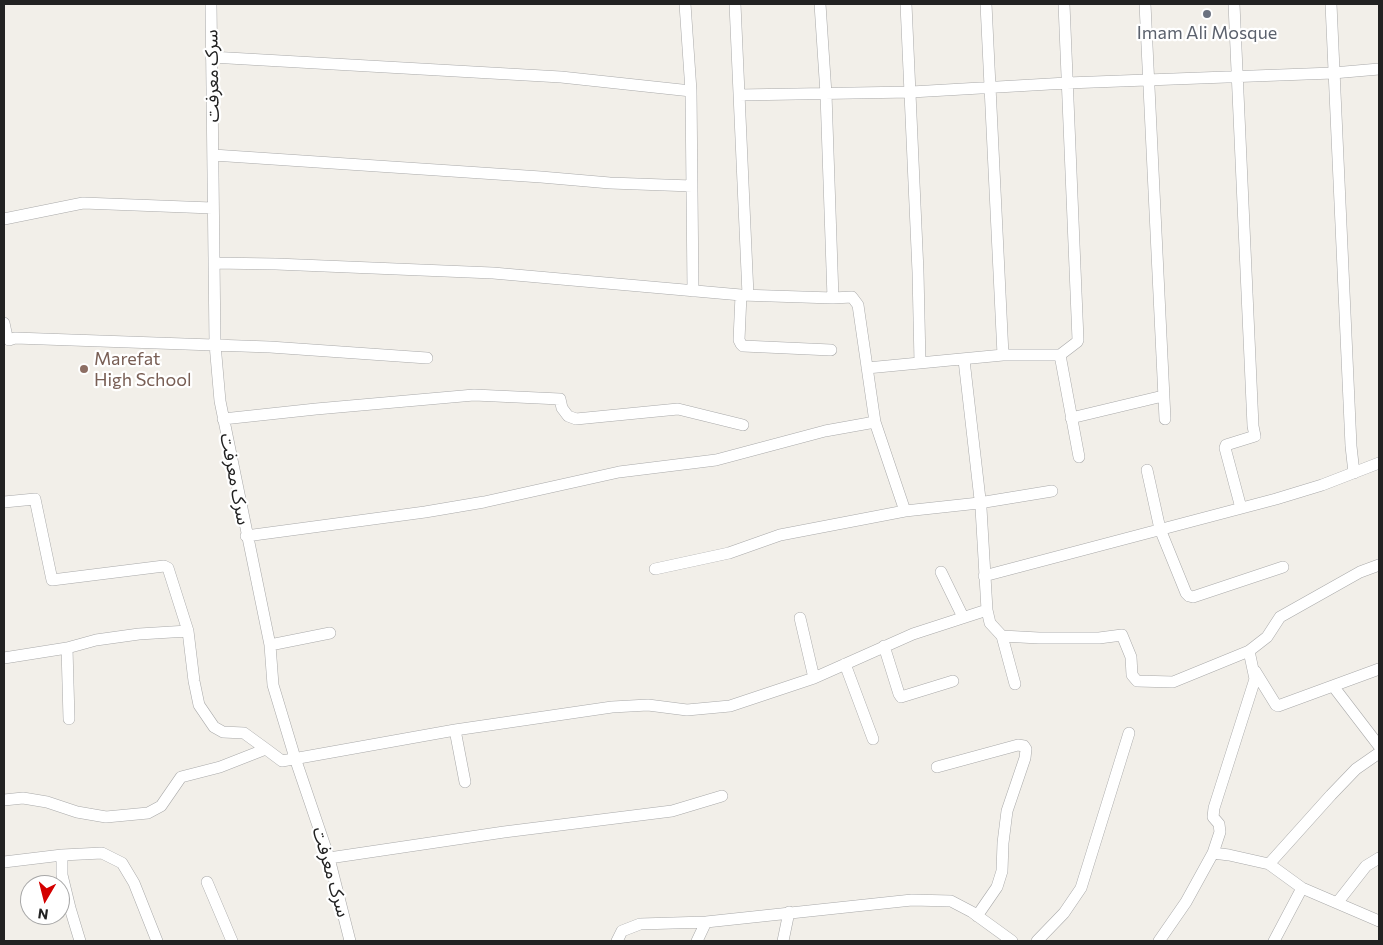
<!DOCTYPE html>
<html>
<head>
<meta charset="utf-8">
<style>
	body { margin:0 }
	#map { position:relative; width:1383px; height:945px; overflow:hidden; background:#f2efe9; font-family:Commissioner,sans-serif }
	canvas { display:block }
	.frame { position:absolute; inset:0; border:5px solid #222; pointer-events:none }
	.north { position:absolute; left:20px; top:875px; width:50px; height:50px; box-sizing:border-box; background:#fff; border:1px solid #a7a7a7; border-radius:50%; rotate:188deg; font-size:14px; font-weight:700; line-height:20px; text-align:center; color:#222 }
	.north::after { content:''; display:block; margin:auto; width:18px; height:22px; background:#d40000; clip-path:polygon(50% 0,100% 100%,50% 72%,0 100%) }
</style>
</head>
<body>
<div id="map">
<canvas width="1383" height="945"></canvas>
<div class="frame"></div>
<div class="north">N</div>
</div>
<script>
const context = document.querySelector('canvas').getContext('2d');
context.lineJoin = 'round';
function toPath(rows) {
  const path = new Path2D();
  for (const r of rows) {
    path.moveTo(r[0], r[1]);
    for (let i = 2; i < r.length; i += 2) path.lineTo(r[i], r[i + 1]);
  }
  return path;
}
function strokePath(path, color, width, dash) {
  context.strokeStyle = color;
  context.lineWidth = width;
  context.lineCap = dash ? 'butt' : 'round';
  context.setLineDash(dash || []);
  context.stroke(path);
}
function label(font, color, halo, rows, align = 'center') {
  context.font = font + ' Commissioner,"Noto Sans Arabic",sans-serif';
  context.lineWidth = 4.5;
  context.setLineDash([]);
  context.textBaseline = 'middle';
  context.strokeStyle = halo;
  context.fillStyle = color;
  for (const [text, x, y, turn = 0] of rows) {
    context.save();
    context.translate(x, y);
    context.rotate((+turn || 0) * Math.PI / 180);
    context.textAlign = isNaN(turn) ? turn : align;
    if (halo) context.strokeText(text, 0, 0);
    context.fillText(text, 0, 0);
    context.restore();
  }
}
const minor = toPath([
	[211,4,215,344,220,401,270,645,273,685,295,758,329,858,350,941],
	[685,4,691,91,693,291],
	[735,4,748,295],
	[820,4,826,94,833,298],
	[906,4,918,272,920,363],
	[986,4,1003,355],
	[1064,4,1078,340,1077,342,1060,355,1079,457],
	[1145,4,1165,419],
	[1234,4,1253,426,1255,436,1226,445,1225,448,1241,508],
	[1331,4,1351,446,1354,473],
	[211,57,561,77,691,91],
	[739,95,911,92,1067,83,1333,73,1379,69],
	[213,155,541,177,610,183,692,186],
	[4,219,83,203,212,208],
	[214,263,276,264,493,273,741,295,833,298,852,297,858,305,875,422,905,511],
	[741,295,739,340,741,344,743,346,831,350],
	[4,323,7,337,9,340,15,338,270,347,427,358],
	[964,360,981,508,987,610,990,623,1002,636,1039,638,1099,638,1122,635,1131,657,1132,675,1137,681,1173,682,1249,651,1267,637,1280,617,1360,572,1379,565],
	[867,368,1003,355,1060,355],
	[1071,418,1163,396],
	[223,419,316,409,474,395,560,399,562,408,568,416,576,419,678,409,743,425],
	[1147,470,1160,529,1186,593,1189,596,1193,597,1283,567],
	[4,502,35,499,52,580,164,566,168,568,188,631,194,681,199,705,214,727,223,732,244,733,266,749],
	[246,536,425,512,484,502,619,472,716,460,825,431,875,422],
	[655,569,729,553,780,535,905,511,979,503,1052,491],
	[941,572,963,617],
	[984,576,1276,499,1322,485,1379,463],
	[800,618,814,678],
	[1002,636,1015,684],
	[270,645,330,633],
	[884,646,899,694,901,697,953,681],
	[67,648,69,719],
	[4,658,67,648,96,640,139,634,188,631],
	[845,664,873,739],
	[1255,671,1276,705,1278,706,1379,669],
	[1333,686,1379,746],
	[455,730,465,782],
	[937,767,1018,745,1024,746,1026,749,1025,758,1007,811,1003,843,1002,871,997,887,977,916],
	[4,800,23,798,47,802,77,812,106,817,148,813,161,806,181,777,220,767,266,749,282,761,455,730,612,707,648,705,687,710,730,706,814,678,913,634,987,610],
	[1213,853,1229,855,1269,864,1302,888,1379,921],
	[62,855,62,875,70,908,80,941],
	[329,858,504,832,672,811,722,796],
	[4,862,62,855,102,853,122,863,134,883,157,941],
	[1269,864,1331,795,1356,769,1379,753],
	[207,882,232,941],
	[1337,903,1366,866,1379,858],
	[617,941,622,931,640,924,706,922,912,900,951,901,972,912,1012,941],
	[697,941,706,922],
	[783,941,789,912],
	[1037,941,1064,913,1081,888,1129,733],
	[1159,941,1186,902,1213,853,1220,832,1219,824,1213,817,1214,808,1255,679,1249,651],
	[1274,941,1302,888]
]);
const markers = [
	[1207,14,5,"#6b7280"],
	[84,369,5,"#8d6e63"]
];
const worshipNames = [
	["Imam Ali Mosque",1207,33]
];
const streetNames = [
	["سرک معرفت",212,76,-91],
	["سرک معرفت",235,479,79],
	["سرک معرفت",331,872,74]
];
const educationNames = [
	["Marefat",94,359],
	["High School",94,380]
];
strokePath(minor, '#a9a9a9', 12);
strokePath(minor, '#fff', 11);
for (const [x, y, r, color] of markers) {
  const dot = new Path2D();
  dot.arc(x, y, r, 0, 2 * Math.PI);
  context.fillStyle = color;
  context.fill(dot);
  strokePath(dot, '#fff', 2);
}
label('18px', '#5b616d', '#fff', worshipNames);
label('18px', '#222', '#fff', streetNames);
label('18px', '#785e54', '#fff', educationNames, 'left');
</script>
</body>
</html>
